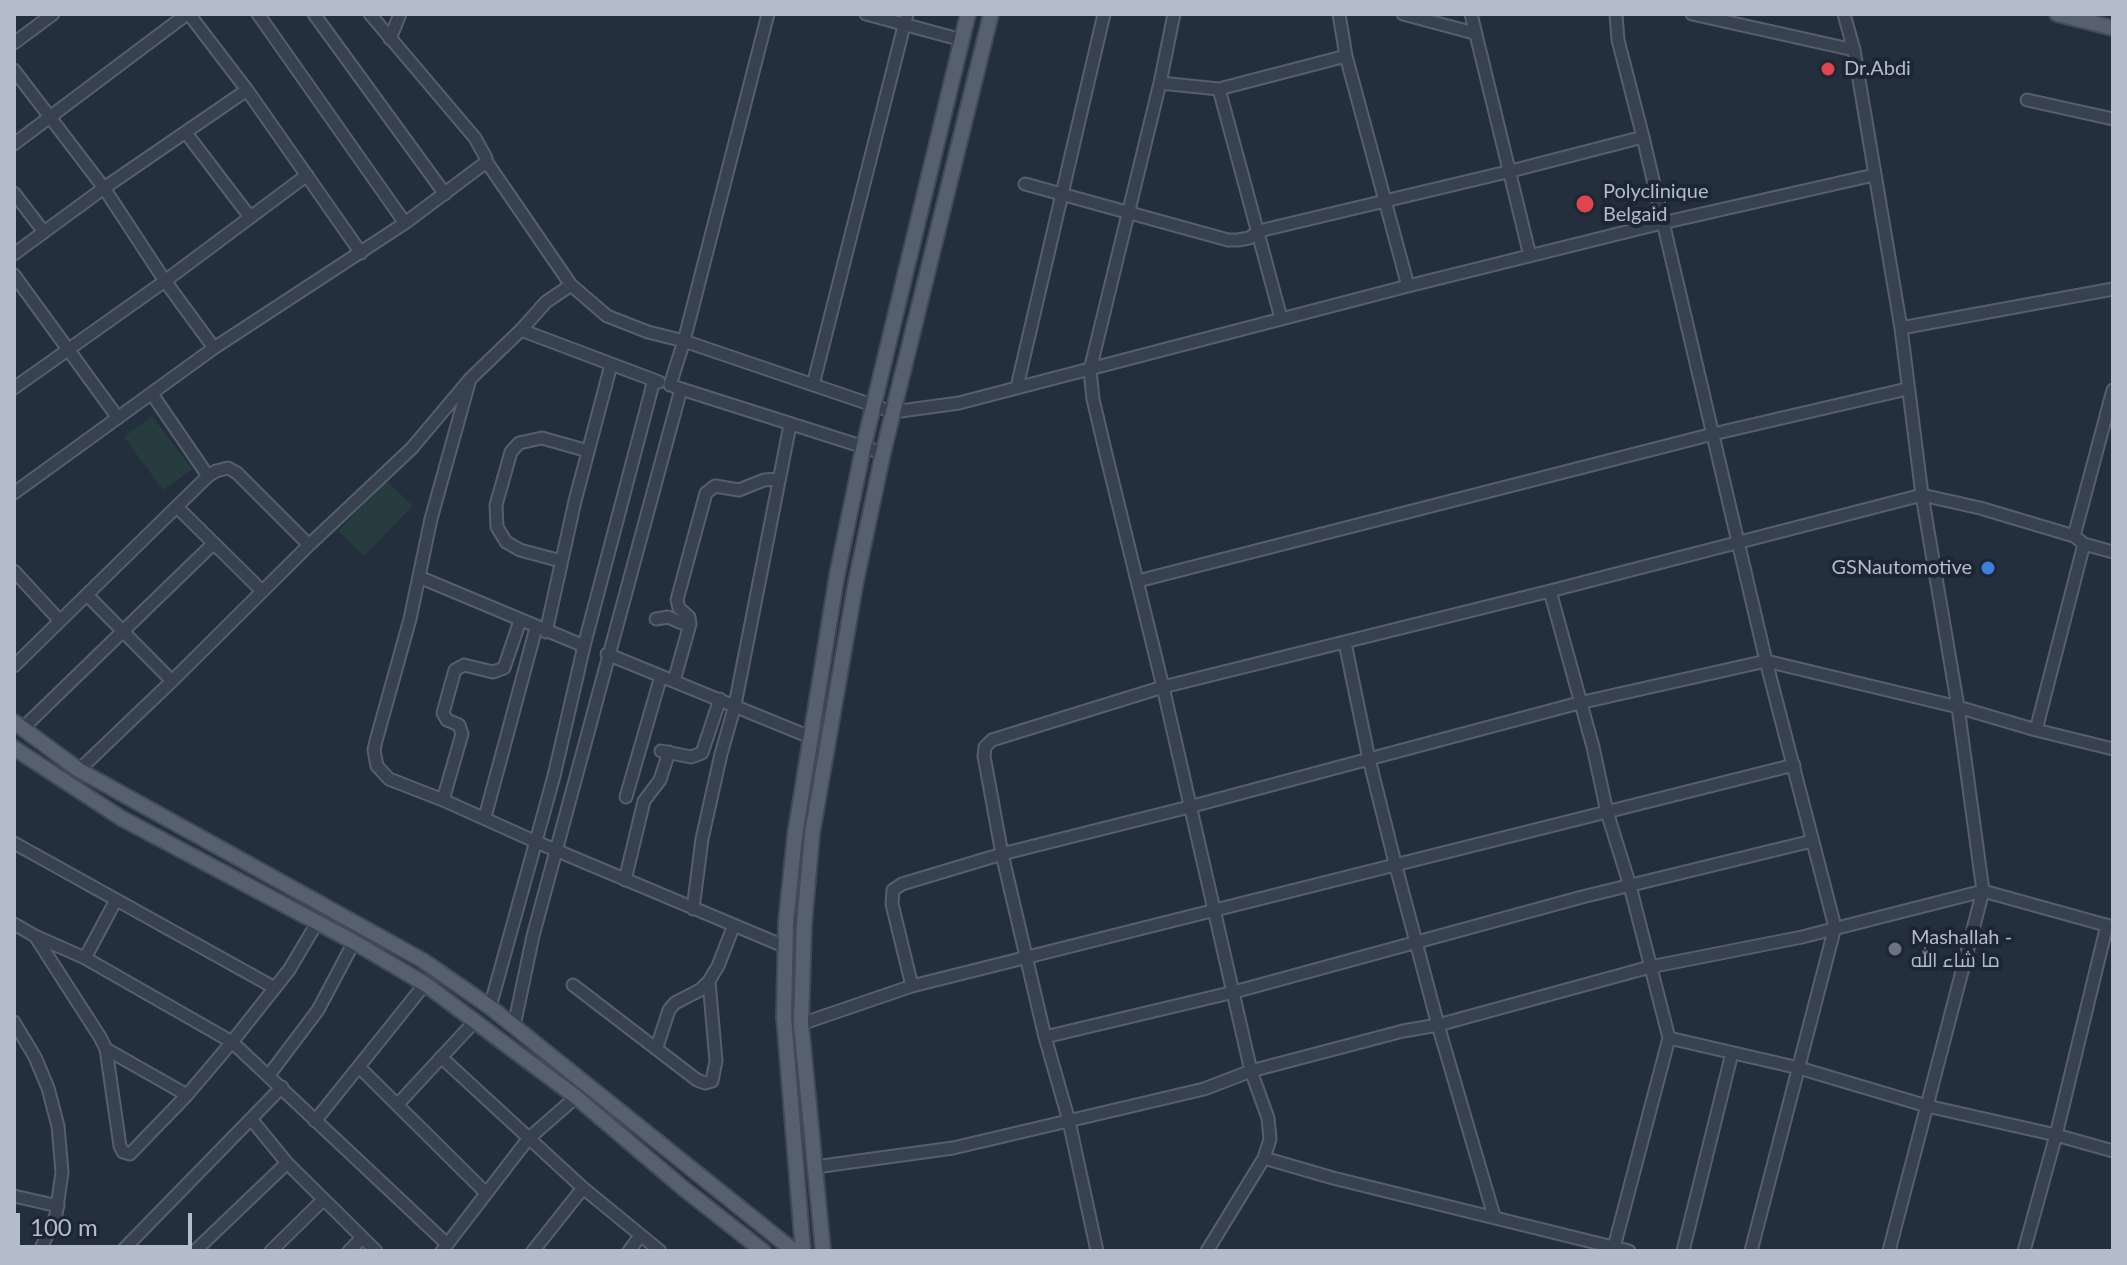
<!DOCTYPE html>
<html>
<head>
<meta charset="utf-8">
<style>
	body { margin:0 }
	#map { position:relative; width:2127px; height:1265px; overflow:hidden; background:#242f3e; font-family:Lato,sans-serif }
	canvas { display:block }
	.frame { position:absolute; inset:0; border:16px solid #b4bcc9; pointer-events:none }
	.scale { position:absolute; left:16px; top:1213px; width:176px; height:36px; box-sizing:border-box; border:4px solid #b4bcc9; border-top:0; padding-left:10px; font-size:24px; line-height:28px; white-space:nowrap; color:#b4bcc9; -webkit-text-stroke:6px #1d2633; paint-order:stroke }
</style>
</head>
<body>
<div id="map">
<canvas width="2127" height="1265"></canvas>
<div class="frame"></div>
<div class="scale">100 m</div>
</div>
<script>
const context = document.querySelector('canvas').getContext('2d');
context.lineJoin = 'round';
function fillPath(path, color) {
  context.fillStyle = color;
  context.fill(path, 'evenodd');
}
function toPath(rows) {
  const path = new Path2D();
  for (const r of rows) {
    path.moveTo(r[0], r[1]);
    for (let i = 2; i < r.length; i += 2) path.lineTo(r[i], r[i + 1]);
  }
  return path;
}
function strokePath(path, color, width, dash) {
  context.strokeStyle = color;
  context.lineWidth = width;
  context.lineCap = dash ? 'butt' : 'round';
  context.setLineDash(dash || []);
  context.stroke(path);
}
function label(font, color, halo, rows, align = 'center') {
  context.font = font + ' Lato,Cairo,sans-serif';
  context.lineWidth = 8;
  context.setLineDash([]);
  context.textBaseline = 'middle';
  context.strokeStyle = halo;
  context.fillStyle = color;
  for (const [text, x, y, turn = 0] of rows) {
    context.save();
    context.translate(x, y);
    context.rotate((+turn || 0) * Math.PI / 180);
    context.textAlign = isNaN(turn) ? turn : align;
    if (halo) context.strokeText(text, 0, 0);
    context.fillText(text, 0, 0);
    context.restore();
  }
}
const green = toPath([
	[152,416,192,469,163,490,124,437],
	[386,480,413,506,364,556,338,531]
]);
const minor = toPath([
	[189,14,247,90,361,253],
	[258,14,405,223],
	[314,14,445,194],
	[866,14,962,40],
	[1174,14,1160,83,1090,370,1093,399,1105,450,1163,687,1251,1071,1268,1118,1270,1139,1264,1158,1207,1251],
	[1339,14,1346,56,1408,286],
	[1403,14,1474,33],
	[1471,14,1530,256],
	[1616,14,1618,40,1643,137,1766,661,1835,927,1751,1251],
	[1692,14,1854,50],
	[1844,14,1854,50,1901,328,1922,495,1958,707,1983,891,1889,1251],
	[390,39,400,14],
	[14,43,53,14],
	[14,70,104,188,165,281,214,348],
	[1160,83,1219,89,1346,56],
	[1219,89,1281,318],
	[2027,100,2113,119],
	[186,133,250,217],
	[14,144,187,14],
	[486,161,571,285,607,316,648,332,684,341,893,412,959,403,1408,286,1662,223,1874,175],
	[1025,184,1228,240,1238,240,1249,238,1259,231,1511,171,1643,137],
	[14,193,44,232],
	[14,254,104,188,247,90],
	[14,275,118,418],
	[1901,328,2113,289],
	[521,330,659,382],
	[470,379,431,519,410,619,376,741,374,750,377,766,389,779,443,800,534,841,786,947],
	[670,385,684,341,768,14],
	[813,385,907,14],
	[675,387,883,453],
	[1017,387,1104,14],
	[14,388,165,281,307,175],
	[152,394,208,476],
	[14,493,214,348,405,223,485,163,486,158,475,138,370,14],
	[177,507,262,591],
	[2074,536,2113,390],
	[309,545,412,448,470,379,521,330,546,302,571,285],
	[561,561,520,550,506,542,497,527,496,505,511,452,519,443,542,438,588,451],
	[14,571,60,621],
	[419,577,584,646],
	[1138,581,1713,434,1907,389],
	[1550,591,1593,747,1607,812,1630,886,1669,1038,1613,1251],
	[87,595,172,681],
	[656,619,668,617,689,626],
	[546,632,575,501,611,365],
	[1345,643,1369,759,1395,863,1438,1025,1494,1216],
	[607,654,810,737],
	[14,666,208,476,216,471,228,468,237,473,309,545,172,681,79,770],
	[674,681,690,624,689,617,679,608,677,600,706,493,715,486,739,490,764,480,779,479],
	[23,728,213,544],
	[2036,730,2084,544],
	[661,751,691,757,702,753,720,699],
	[626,797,661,676],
	[443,800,462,734,459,725,447,720,443,713,455,670,464,665,493,672,504,668,520,621],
	[485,817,536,628],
	[14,843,275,988],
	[625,880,644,801,660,780,669,752],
	[693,909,702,839,721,754,735,705,790,425],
	[14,924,35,936,100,1037,106,1049,120,1146,123,1152,130,1154,187,1095,232,1042,289,970,317,923],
	[35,936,85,958,232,1042,447,1244],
	[85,958,116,900],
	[573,985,697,1080,705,1083,712,1081,716,1061,709,981],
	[912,986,892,904,893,890,902,884,1002,854,1189,807,1579,703,1766,661,1958,707,2036,730,2113,749],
	[490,1007,554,776,584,646,654,380],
	[14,1022,35,1057,48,1088,58,1126,62,1172,56,1215,40,1251],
	[801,1024,912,986,1794,765],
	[514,1026,533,936,681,389],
	[1045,1037,1234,992,1582,897,1812,841],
	[1669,1038,1799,1068,1927,1106,2056,1135,2113,1151],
	[657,1047,669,1010,675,1003,700,990,709,981,718,966,734,925],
	[106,1049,187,1095],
	[441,1057,583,1188,660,1251],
	[359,1067,485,1192],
	[269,1075,318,1010,354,942],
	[398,1104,475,1021],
	[251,1119,287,1163,376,1251],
	[315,1121,425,984],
	[1264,1158,1333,1178,1629,1251],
	[815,1167,953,1148,1204,1089,1251,1071,1403,1031,1438,1025,1650,967,1802,937,1983,891,2113,927],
	[14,1196,58,1206],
	[122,1251,282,1087],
	[195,1251,287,1163],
	[271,1251,323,1200],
	[349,1251,362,1238],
	[442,1251,528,1139,576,1097],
	[533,1251,583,1188],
	[629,1251,640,1236],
	[1097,1251,1069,1121,1045,1037,1002,854,984,756,985,747,992,740,1163,687,1550,591,1922,495,1980,508,2074,536,2084,544,2113,552],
	[1683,1251,1732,1053],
	[2024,1251,2056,1135,2107,925]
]);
const major = toPath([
	[2057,14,2113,28],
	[14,722,79,770,422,960,490,1007,794,1251],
	[14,748,121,818,354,942,425,984,576,1097,683,1188,763,1251],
	[803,1251,784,1017,786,922,795,835,837,575,863,449,968,14],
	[823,1251,801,1024,804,925,812,834,856,581,883,453,991,14]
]);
const markers = [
	[1828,69,8,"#e0444e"],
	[1585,204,10,"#e0444e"],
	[1988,568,8,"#3f7fe0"],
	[1895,949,8,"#6b7280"]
];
const poiNames = [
	["Dr.Abdi",1844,69],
	["Polyclinique",1603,192],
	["Belgaid",1603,215],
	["GSNautomotive",1972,568,"right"],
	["Mashallah -",1911,938],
	["ما شاء الله",1911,961]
];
fillPath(green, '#263c3f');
strokePath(minor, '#565f6c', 15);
strokePath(major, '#414a57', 18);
strokePath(minor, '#38414e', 11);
strokePath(major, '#56606e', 14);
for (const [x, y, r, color] of markers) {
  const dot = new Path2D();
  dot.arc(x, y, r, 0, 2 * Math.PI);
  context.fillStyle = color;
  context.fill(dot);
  strokePath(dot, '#1d2633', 3);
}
label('20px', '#b4bcc9', '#1d2633', poiNames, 'left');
</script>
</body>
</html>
